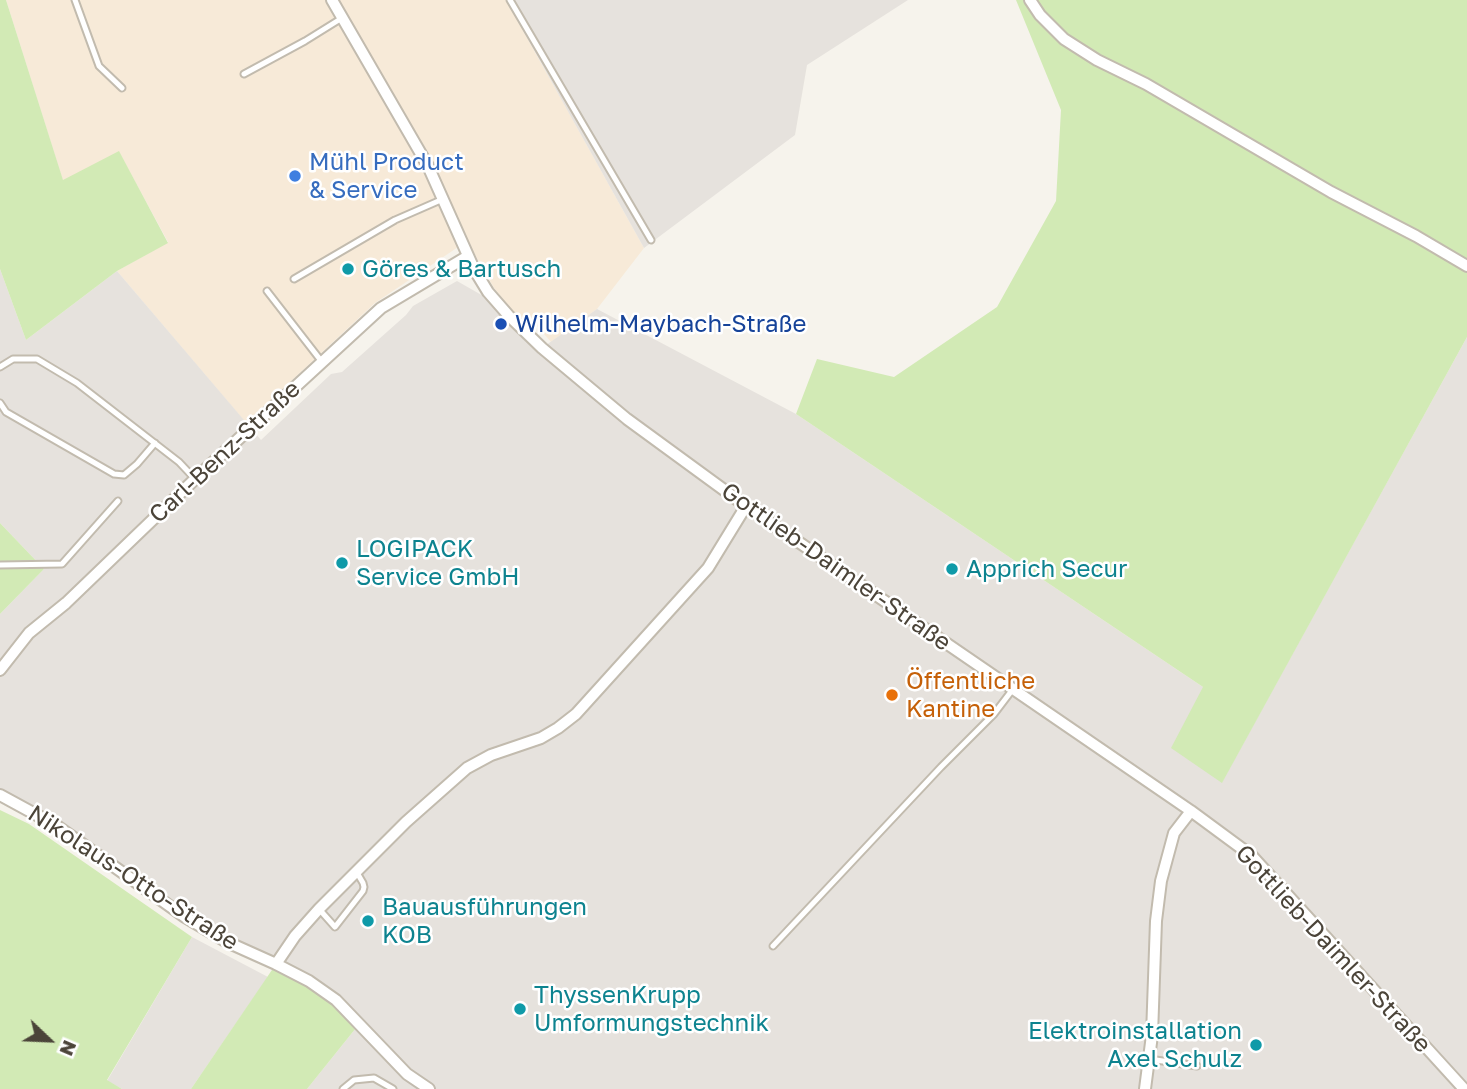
<!DOCTYPE html>
<html>
<head>
<meta charset="utf-8">
<style>
	body { margin:0 }
	#map { position:relative; width:1467px; height:1089px; overflow:hidden; background:#f6f3ec; font-family:"Golos Text",sans-serif }
	canvas { display:block }
	.north { position:absolute; left:14px; top:1005px; width:70px; height:70px; -webkit-text-stroke:5px #fff; paint-order:stroke; rotate:113deg; font-size:19px; font-weight:700; line-height:28px; text-align:center; color:#4b4439 }
	.north::after { content:''; display:block; margin:auto; width:24px; height:32px; background:#4b4439; clip-path:polygon(50% 0,100% 100%,50% 72%,0 100%) }
</style>
</head>
<body>
<div id="map">
<canvas width="1467" height="1089"></canvas>
<div class="north">N</div>
</div>
<script>
const context = document.querySelector('canvas').getContext('2d');
context.lineJoin = 'round';
function fillPath(path, color) {
  context.fillStyle = color;
  context.fill(path, 'evenodd');
}
function toPath(rows) {
  const path = new Path2D();
  for (const r of rows) {
    path.moveTo(r[0], r[1]);
    for (let i = 2; i < r.length; i += 2) path.lineTo(r[i], r[i + 1]);
  }
  return path;
}
function strokePath(path, color, width, dash) {
  context.strokeStyle = color;
  context.lineWidth = width;
  context.lineCap = dash ? 'butt' : 'round';
  context.setLineDash(dash || []);
  context.stroke(path);
}
function label(font, color, halo, rows, align = 'center') {
  context.font = font + ' "Golos Text",sans-serif';
  context.lineWidth = 5;
  context.setLineDash([]);
  context.textBaseline = 'middle';
  context.strokeStyle = halo;
  context.fillStyle = color;
  for (const [text, x, y, turn = 0] of rows) {
    context.save();
    context.translate(x, y);
    context.rotate((+turn || 0) * Math.PI / 180);
    context.textAlign = isNaN(turn) ? turn : align;
    if (halo) context.strokeText(text, 0, 0);
    context.fillText(text, 0, 0);
    context.restore();
  }
}
const commercial = toPath([
	[6,0,506,0,644,248,597,309,551,342,537,326,523,320,514,313,494,288,467,241,375,303,246,423,117,271,168,242,119,152,63,181]
]);
const industrial = toPath([
	[506,0,908,0,807,65,795,135,644,248],
	[0,269,26,340,117,271,261,440,331,374,342,372,406,315,413,306,457,281,499,305,542,348,597,309,796,414,1203,687,1222,782,1467,337,1467,1089,307,1089,360,1023,336,1000,151,894,0,791,0,614,44,569,0,523],
	[192,937,268,977,191,1089,122,1089,107,1081]
]);
const green = toPath([
	[0,0,6,0,63,180,119,151,168,243,117,271,26,340,0,269],
	[1016,0,1467,0,1467,337,1222,783,1171,748,1203,687,796,414,817,359,894,377,997,307,1056,201,1061,110],
	[0,523,44,569,0,614],
	[0,810,29,824,192,937,107,1080,122,1089,0,1089],
	[276,964,360,1023,307,1089,191,1089]
]);
const lane = toPath([
	[75,0,99,66,122,88],
	[510,0,651,240],
	[244,74,305,41,342,18],
	[294,279,395,220,443,199],
	[267,291,322,362],
	[0,367,13,359,37,359,77,383,179,462,195,479],
	[0,403,6,412,114,474,124,475,137,464,155,443],
	[0,565,62,564,118,501],
	[319,909,335,927,363,891,364,887,363,883,356,871],
	[773,946,941,767,994,714,1013,689],
	[1149,1059,1197,1066],
	[343,1089,354,1080,374,1078,393,1089]
]);
const street = toPath([
	[332,0,428,166,474,269,488,292,509,316,542,348,627,419,746,506,1191,811,1252,856,1464,1089],
	[1030,0,1040,15,1064,39,1097,60,1146,84,1331,192,1416,236,1467,266],
	[0,670,29,633,66,603,195,479,381,308,468,256],
	[0,795,57,826,185,917,227,942,276,964,309,981,336,1000,407,1074,429,1089],
	[276,964,295,936,319,909,406,822,467,768,491,755,541,738,558,728,576,714,708,568,746,506],
	[1145,1089,1152,1035,1156,921,1161,881,1174,833,1191,811]
]);
const markers = [
	[295,176,7,"#3f7fe0"],
	[348,269,7,"#0f9aa8"],
	[501,324,7,"#1a4fb4"],
	[342,563,7,"#0f9aa8"],
	[952,569,7,"#0f9aa8"],
	[892,695,7,"#e8710a"],
	[368,921,7,"#0f9aa8"],
	[520,1009,7,"#0f9aa8"],
	[1256,1045,7,"#0f9aa8"]
];
const shopNames = [
	["Mühl Product",309,162],
	["& Service",309,190]
];
const cultureNames = [
	["Göres & Bartusch",362,269],
	["LOGIPACK",356,549],
	["Service GmbH",356,577],
	["Apprich Secur",966,569],
	["Bauausführungen",382,907],
	["KOB",382,935],
	["ThyssenKrupp",534,995],
	["Umformungstechnik",534,1023],
	["Elektroinstallation",1242,1031,"right"],
	["Axel Schulz",1242,1059,"right"]
];
const transitNames = [
	["Wilhelm-Maybach-Straße",515,324]
];
const streetNames = [
	["Carl-Benz-Straße",225,452,-43],
	["Gottlieb-Daimler-Straße",836,567,35],
	["Nikolaus-Otto-Straße",133,878,33],
	["Gottlieb-Daimler-Straße",1333,949,47]
];
const foodNames = [
	["Öffentliche",906,681],
	["Kantine",906,709]
];
fillPath(commercial, '#f7ead8');
fillPath(industrial, '#e6e2dd');
fillPath(green, '#d2eab5');
strokePath(lane, '#c2bbae', 9);
strokePath(street, '#c2bbae', 14);
strokePath(lane, '#fff', 5);
strokePath(street, '#fff', 10);
for (const [x, y, r, color] of markers) {
  const dot = new Path2D();
  dot.arc(x, y, r, 0, 2 * Math.PI);
  context.fillStyle = color;
  context.fill(dot);
  strokePath(dot, '#fff', 2.5);
}
label('24px', '#366cbe', '#fff', shopNames, 'left');
label('24px', '#0d838f', '#fff', cultureNames, 'left');
label('24px', '#164399', '#fff', transitNames, 'left');
label('24px', '#4b4439', '#fff', streetNames);
label('24px', '#c56008', '#fff', foodNames, 'left');
</script>
</body>
</html>
